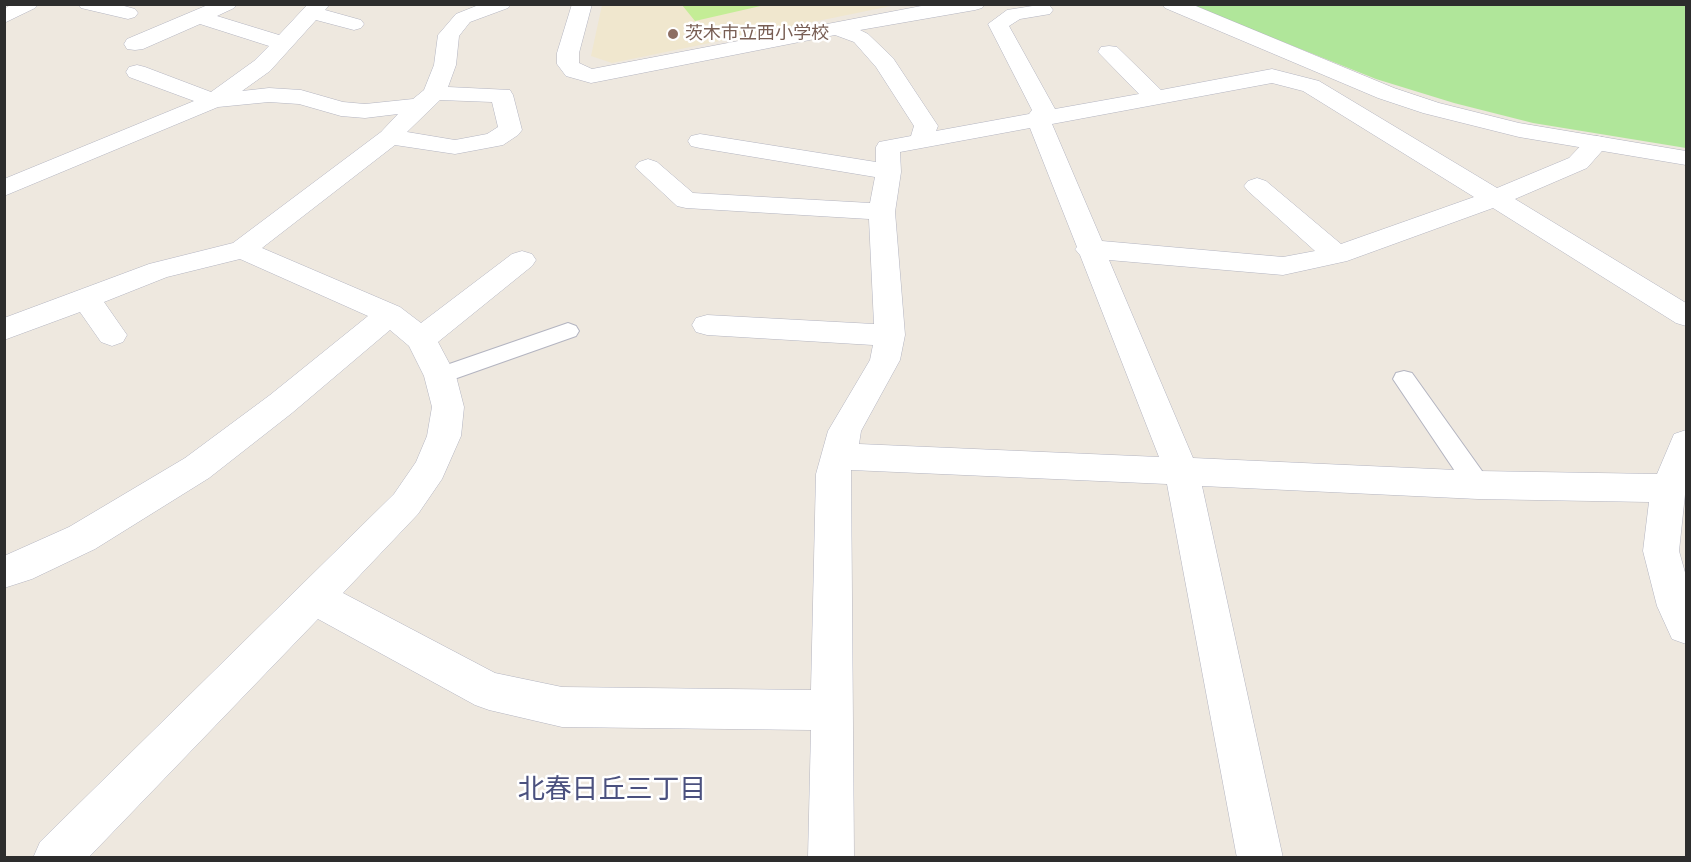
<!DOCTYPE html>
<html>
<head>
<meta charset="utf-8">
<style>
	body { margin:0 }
	#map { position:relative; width:1691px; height:862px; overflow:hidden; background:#eee8df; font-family:"PT Sans",sans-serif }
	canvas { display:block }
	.frame { position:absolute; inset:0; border:6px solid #2d2d2d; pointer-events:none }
</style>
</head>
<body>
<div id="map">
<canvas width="1691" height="862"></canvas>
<div class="frame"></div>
</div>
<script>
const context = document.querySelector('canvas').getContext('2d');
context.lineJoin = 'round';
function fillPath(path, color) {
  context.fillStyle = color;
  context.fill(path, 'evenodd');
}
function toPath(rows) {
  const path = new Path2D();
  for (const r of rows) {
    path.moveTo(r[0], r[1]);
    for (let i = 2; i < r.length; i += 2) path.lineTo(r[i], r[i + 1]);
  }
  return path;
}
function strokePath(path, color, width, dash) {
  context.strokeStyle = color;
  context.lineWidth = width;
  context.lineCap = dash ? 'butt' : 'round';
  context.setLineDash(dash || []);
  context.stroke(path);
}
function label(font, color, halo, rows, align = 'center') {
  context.font = font + ' "PT Sans","Noto Sans JP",sans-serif';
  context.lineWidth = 5;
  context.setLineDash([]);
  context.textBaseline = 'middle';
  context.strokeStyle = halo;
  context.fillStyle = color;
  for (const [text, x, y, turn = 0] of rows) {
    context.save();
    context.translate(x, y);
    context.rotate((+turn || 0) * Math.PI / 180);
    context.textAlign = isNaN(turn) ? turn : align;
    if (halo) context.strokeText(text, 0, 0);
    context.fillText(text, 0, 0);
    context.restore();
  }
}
const education = toPath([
	[602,5,896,5,612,63,591,56]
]);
const green = toPath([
	[1190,5,1686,5,1686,148,1533,123,1454,103,1376,79]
]);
const pitch = toPath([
	[682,5,765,5,695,21]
]);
const lane = toPath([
	[568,323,576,326,579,331,576,336,440,384,432,382,429,376,432,370,568,323],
	[1404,371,1412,373,1487,478,1491,485,1487,492,1478,495,1469,492,1393,379,1396,373,1404,371]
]);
const street = toPath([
	[12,4,38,4,35,8,4,23,4,9,12,4],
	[78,4,117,4,135,9,138,13,135,17,128,19,81,8,78,4],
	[210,4,237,4,234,8,217,16,279,35,308,4,330,4,325,10,361,20,364,24,361,28,354,30,316,20,270,71,242,91,269,88,301,90,343,102,365,104,413,99,424,90,434,65,438,35,456,14,481,4,511,4,508,8,470,22,459,36,456,65,448,87,510,90,513,95,522,130,518,135,503,145,455,154,395,145,262,248,400,307,421,323,512,254,522,251,532,254,536,260,532,266,438,342,456,376,464,407,461,436,442,479,418,514,343,593,495,673,562,687,811,690,816,474,828,431,870,360,873,345,707,335,696,332,692,325,696,318,707,315,874,324,869,219,686,208,677,206,635,167,639,162,648,159,657,162,693,193,870,203,875,177,700,148,691,146,688,141,691,136,700,134,876,162,876,147,879,142,911,136,914,126,876,67,854,42,835,35,591,83,566,76,557,64,557,53,572,4,592,4,579,53,579,63,592,69,916,7,932,4,985,4,982,8,975,10,860,30,868,34,893,58,938,126,936,131,1029,114,1032,110,988,24,1007,10,1045,4,1050,6,1053,10,1050,14,1020,19,1009,26,1055,109,1139,94,1098,52,1101,47,1109,46,1117,47,1161,90,1272,69,1319,81,1497,188,1569,158,1588,138,1597,136,1606,138,1609,143,1587,168,1515,199,1686,303,1686,326,1676,323,1493,208,1347,261,1283,275,1109,260,1193,458,1478,471,1657,474,1674,434,1686,430,1686,485,1679,551,1686,576,1686,644,1672,639,1657,606,1643,551,1649,502,1478,499,1202,486,1283,858,1237,858,1167,484,851,470,854,858,808,858,811,730,562,727,489,710,475,705,318,619,88,858,33,858,40,842,394,494,416,462,427,436,432,407,424,376,409,346,390,330,292,413,209,478,95,549,32,579,4,588,4,556,69,527,185,458,270,395,368,316,240,259,167,277,104,302,127,335,123,342,112,346,101,342,80,312,4,340,4,318,149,264,233,243,381,132,398,114,365,118,341,116,299,104,269,102,218,107,4,196,4,179,194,101,129,77,126,72,129,67,137,65,145,67,211,92,254,61,269,46,200,24,143,49,135,50,127,49,124,44,127,39,210,4],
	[1272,83,1303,91,1474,197,1341,244,1266,181,1257,178,1248,181,1244,186,1248,191,1315,251,1283,257,1102,241,1052,124,1272,83],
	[440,100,492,102,498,127,487,134,455,140,407,132,440,100],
	[1030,128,1077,247,1075,249,1080,255,1159,457,859,444,861,431,900,360,905,335,895,212,901,172,900,152,1030,128]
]);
const secondary = toPath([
	[1162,4,1191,4,1394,88,1439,103,1519,123,1686,151,1686,165,1519,137,1423,113,1378,98,1165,8,1162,4]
]);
const markers = [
	[673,34,6,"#8d6e63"]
];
const farEducationnames = [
	["茨木市立西小学校",685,34]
];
const nearNeighbourhoodnames = [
	["北春日丘三丁目",612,790]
];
fillPath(education, '#f0e7ce');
fillPath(green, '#b0e69a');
fillPath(pitch, '#c4ed96');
strokePath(lane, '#b3b4c0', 2);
strokePath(street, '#b3b4c0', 1);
strokePath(secondary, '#b3b4c0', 1);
fillPath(lane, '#fff');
fillPath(street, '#fff');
fillPath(secondary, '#fff');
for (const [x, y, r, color] of markers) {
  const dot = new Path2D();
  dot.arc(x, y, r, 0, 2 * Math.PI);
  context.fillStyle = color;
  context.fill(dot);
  strokePath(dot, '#fff', 2);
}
label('18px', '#785e54', '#fff', farEducationnames, 'left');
label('27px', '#4b517f', '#fff', nearNeighbourhoodnames);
</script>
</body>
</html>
